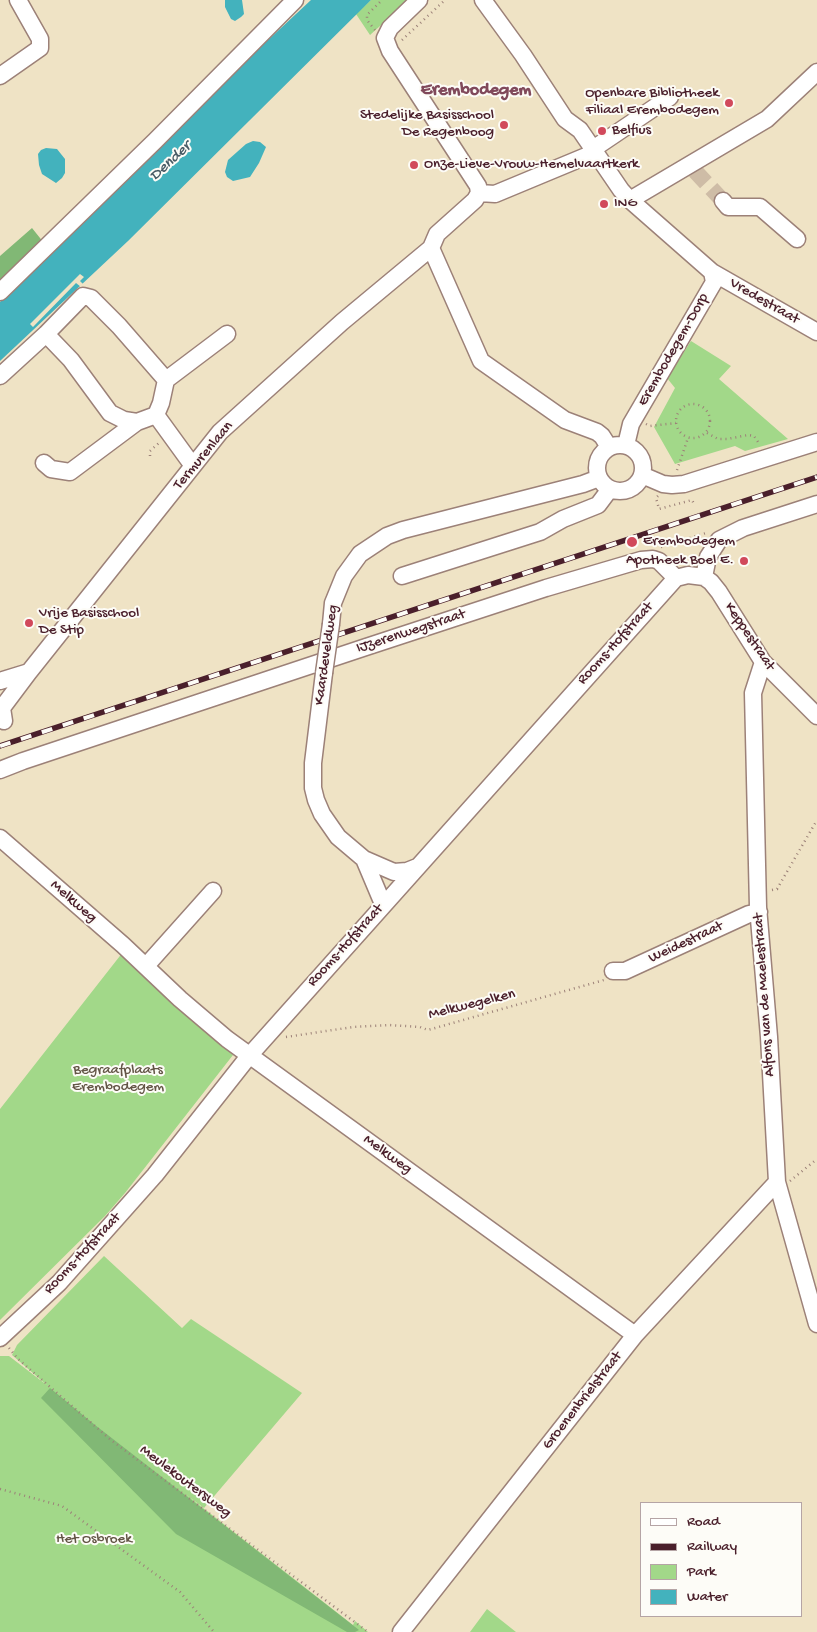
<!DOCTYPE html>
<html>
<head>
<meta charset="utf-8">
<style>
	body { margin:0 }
	#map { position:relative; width:817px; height:1632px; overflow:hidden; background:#efe3c5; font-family:"Gochi Hand",sans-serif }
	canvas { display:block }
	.legend { position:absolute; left:640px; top:1502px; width:162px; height:115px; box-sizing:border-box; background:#fdfcf7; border:1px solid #b5a4a5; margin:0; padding:6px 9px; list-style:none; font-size:15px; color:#4a1f2b }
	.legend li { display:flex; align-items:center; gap:10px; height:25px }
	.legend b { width:25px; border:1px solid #b5a4a5 }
</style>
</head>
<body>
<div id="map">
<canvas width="817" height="1632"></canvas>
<ul class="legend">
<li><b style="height:6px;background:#fff"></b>Road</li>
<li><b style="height:6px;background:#4a1f2b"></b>Railway</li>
<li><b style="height:14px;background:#a2d889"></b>Park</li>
<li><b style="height:14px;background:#43b2bd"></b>Water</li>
</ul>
</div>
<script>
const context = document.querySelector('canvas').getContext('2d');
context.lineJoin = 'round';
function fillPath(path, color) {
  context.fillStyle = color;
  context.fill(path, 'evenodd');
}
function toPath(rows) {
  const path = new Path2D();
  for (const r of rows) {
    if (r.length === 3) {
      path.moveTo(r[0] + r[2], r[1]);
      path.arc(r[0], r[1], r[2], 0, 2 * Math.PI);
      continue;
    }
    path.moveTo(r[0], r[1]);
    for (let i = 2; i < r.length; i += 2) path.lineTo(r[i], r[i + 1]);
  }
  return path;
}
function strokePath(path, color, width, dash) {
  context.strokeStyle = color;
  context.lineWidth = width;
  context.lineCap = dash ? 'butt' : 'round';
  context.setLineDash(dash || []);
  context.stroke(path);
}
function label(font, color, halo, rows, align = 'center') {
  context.font = font + ' "Gochi Hand",sans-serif';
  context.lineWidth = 4;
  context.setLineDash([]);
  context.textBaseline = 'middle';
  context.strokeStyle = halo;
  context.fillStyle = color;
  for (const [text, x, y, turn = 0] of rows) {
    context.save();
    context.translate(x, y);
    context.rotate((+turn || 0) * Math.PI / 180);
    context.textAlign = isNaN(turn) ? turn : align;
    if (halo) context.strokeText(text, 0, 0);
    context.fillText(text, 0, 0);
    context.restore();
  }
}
const green = toPath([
	[371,0,409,0,370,35,356,14],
	[691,341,731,366,719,379,788,439,745,451,735,446,675,464,654,427,675,388,667,378],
	[123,952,233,1055,125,1193,105,1216,0,1320,0,1109],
	[104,1256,182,1328,191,1319,302,1393,204,1508,184,1493,353,1625,355,1621,368,1632,0,1632,0,1356,9,1356,48,1386,12,1355,17,1345],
	[487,1609,516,1632,470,1632]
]);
const forest = toPath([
	[32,228,44,243,0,286,0,256],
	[50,1388,95,1425,359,1630,355,1632,347,1632,176,1534,41,1398]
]);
const water = toPath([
	[225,0,242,0,244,14,241,17,235,21,231,19,225,7],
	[311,0,371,0,128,241,0,361,0,302,63,238,237,69],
	[253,141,260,142,266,147,259,163,250,177,233,181,227,177,225,172,228,160,246,144],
	[46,148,57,149,65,159,65,173,62,178,56,183,42,174,39,165,38,154,41,150]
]);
const pier = toPath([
	[80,274,84,277,80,281,84,285,81,287,76,283,33,327,30,324]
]);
const minorTunnel = toPath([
	[695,171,723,201]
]);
const path = toPath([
	[375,30,367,20,367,15,382,0],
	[402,40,445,0],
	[693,421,17],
	[646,424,650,426,676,423],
	[707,433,718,439,727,439,748,435,754,436,760,445],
	[150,456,150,451,160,442],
	[677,470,688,438],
	[658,496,656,498,659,509,692,500,694,504],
	[661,547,706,533],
	[772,890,777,889,817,820],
	[286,1037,353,1027,389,1025,420,1027,428,1030,604,980],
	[790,1181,817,1159],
	[9,1348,18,1359,111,1440,368,1632],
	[0,1489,62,1506,180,1592,214,1632]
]);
const minor = toPath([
	[483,0,523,55,565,119,580,130,621,190,630,200,712,272,714,282,631,424,626,445],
	[0,76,40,48,40,39,18,0],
	[593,149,670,97],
	[479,193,495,194,596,152],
	[630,200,767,119,817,72],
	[723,201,728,207,760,207,797,239],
	[431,248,481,361,565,420,597,432,602,436,609,447],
	[712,272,817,332],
	[0,292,155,141,295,0],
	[46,334,71,360,110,413,124,420,137,422],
	[0,376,46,334,83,296,91,298,119,326,166,380],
	[620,468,23],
	[44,463,51,469,70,472,137,422,156,415],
	[193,466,156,415,161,403,166,380,227,334],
	[642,475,663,484,672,485,684,484,817,442],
	[402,576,540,532,563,519,598,505,610,489],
	[704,577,711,582,719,592,763,662,817,716],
	[704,577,708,557,719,540,743,528,817,504],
	[331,624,333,603,344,576,360,554,387,536,403,530,583,484,599,478],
	[763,662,753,693,758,907,769,1037,777,1182,817,1324],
	[324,673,313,763,313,788,316,800,322,814,338,837,364,859,383,904],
	[0,681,29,672],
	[4,721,2,708,29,672,220,432,342,322,431,248,437,234,475,200,479,193,478,186,390,51,385,38,390,28,419,0],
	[0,770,23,761,366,647,546,588,641,560,653,559,659,561,676,578],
	[0,838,123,945,180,999,227,1039,635,1335],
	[364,859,394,872,407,871,417,867],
	[146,966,213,891],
	[613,971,625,971,749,914,759,912],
	[0,1338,59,1283,155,1175,249,1056,676,578,688,575,704,577],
	[401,1632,635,1335,777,1182]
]);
const rail = toPath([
	[0,746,817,477]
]);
const minorBridge = toPath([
	[324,673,331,624]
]);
const markers = [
	[729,103,5,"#d1495b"],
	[504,125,5,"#d1495b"],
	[602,131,5,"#d1495b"],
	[414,165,5,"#d1495b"],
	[604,204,5,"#d1495b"],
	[632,542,6,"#d1495b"],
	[744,561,5,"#d1495b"],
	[29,623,5,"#d1495b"]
];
const poiNames = [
	["Openbare Bibliotheek",719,94,"right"],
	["Filiaal Erembodegem",719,111,"right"],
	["Stedelijke Basisschool",494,116,"right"],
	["De Regenboog",494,133,"right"],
	["Belfius",612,131],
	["Onze-Lieve-Vrouw-Hemelvaartkerk",424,165],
	["ING",614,204],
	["Erembodegem",643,542],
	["Apotheek Boel E.",734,561,"right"],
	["Vrije Basisschool",39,614],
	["De Stip",39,631]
];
const streetNames = [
	["Vredestraat",764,302,30],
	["Erembodegem-Dorp",674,350,-60],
	["Termurenlaan",204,456,-50],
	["IJzerenwegstraat",411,632,-18],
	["Keppestraat",749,637,56],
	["Rooms-Hofstraat",616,644,-48],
	["Kaardeveldweg",327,655,-82],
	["Melkweg",73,902,41],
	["Weidestraat",686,943,-25],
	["Rooms-Hofstraat",346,946,-48],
	["Alfons van de Maelestraat",765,995,-94],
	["Melkwegelken",472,1005,-14],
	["Melkweg",387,1155,36],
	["Rooms-Hofstraat",83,1254,-47],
	["Groenenbrielstraat",583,1401,-52],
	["Meulekoutersweg",185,1482,37]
];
const parkNames = [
	["Begraafplaats",118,1071],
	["Erembodegem",118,1088],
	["Het Osbroek",94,1540]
];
const waterNames = [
	["Dender",171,162,-43]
];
const quarterNames = [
	["Erembodegem",476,91]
];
fillPath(green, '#a2d889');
fillPath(forest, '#81b875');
fillPath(water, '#43b2bd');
fillPath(pier, '#efe3c5');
strokePath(minorTunnel, '#cebca6', 16, [16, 8]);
strokePath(minor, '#9c8178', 19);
strokePath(path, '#9c8178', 2.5, [1, 4]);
strokePath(minor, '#fff', 16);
strokePath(rail, '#4a1f2b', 5.5);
strokePath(rail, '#fdfcf7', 4, [11]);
strokePath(minorBridge, '#9c8178', 19, []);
strokePath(minorBridge, '#fff', 16);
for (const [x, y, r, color] of markers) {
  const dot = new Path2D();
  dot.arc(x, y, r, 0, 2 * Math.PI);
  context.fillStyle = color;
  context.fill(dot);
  strokePath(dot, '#fdfcf7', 2);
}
label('15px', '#4a1f2b', '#fdfcf7', poiNames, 'left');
label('15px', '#4a1f2b', '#fdfcf7', streetNames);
label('15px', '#645647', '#fdfcf7', parkNames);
label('italic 16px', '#475a65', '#fdfcf7', waterNames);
label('bold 18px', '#80495b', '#fdfcf7', quarterNames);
</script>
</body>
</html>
